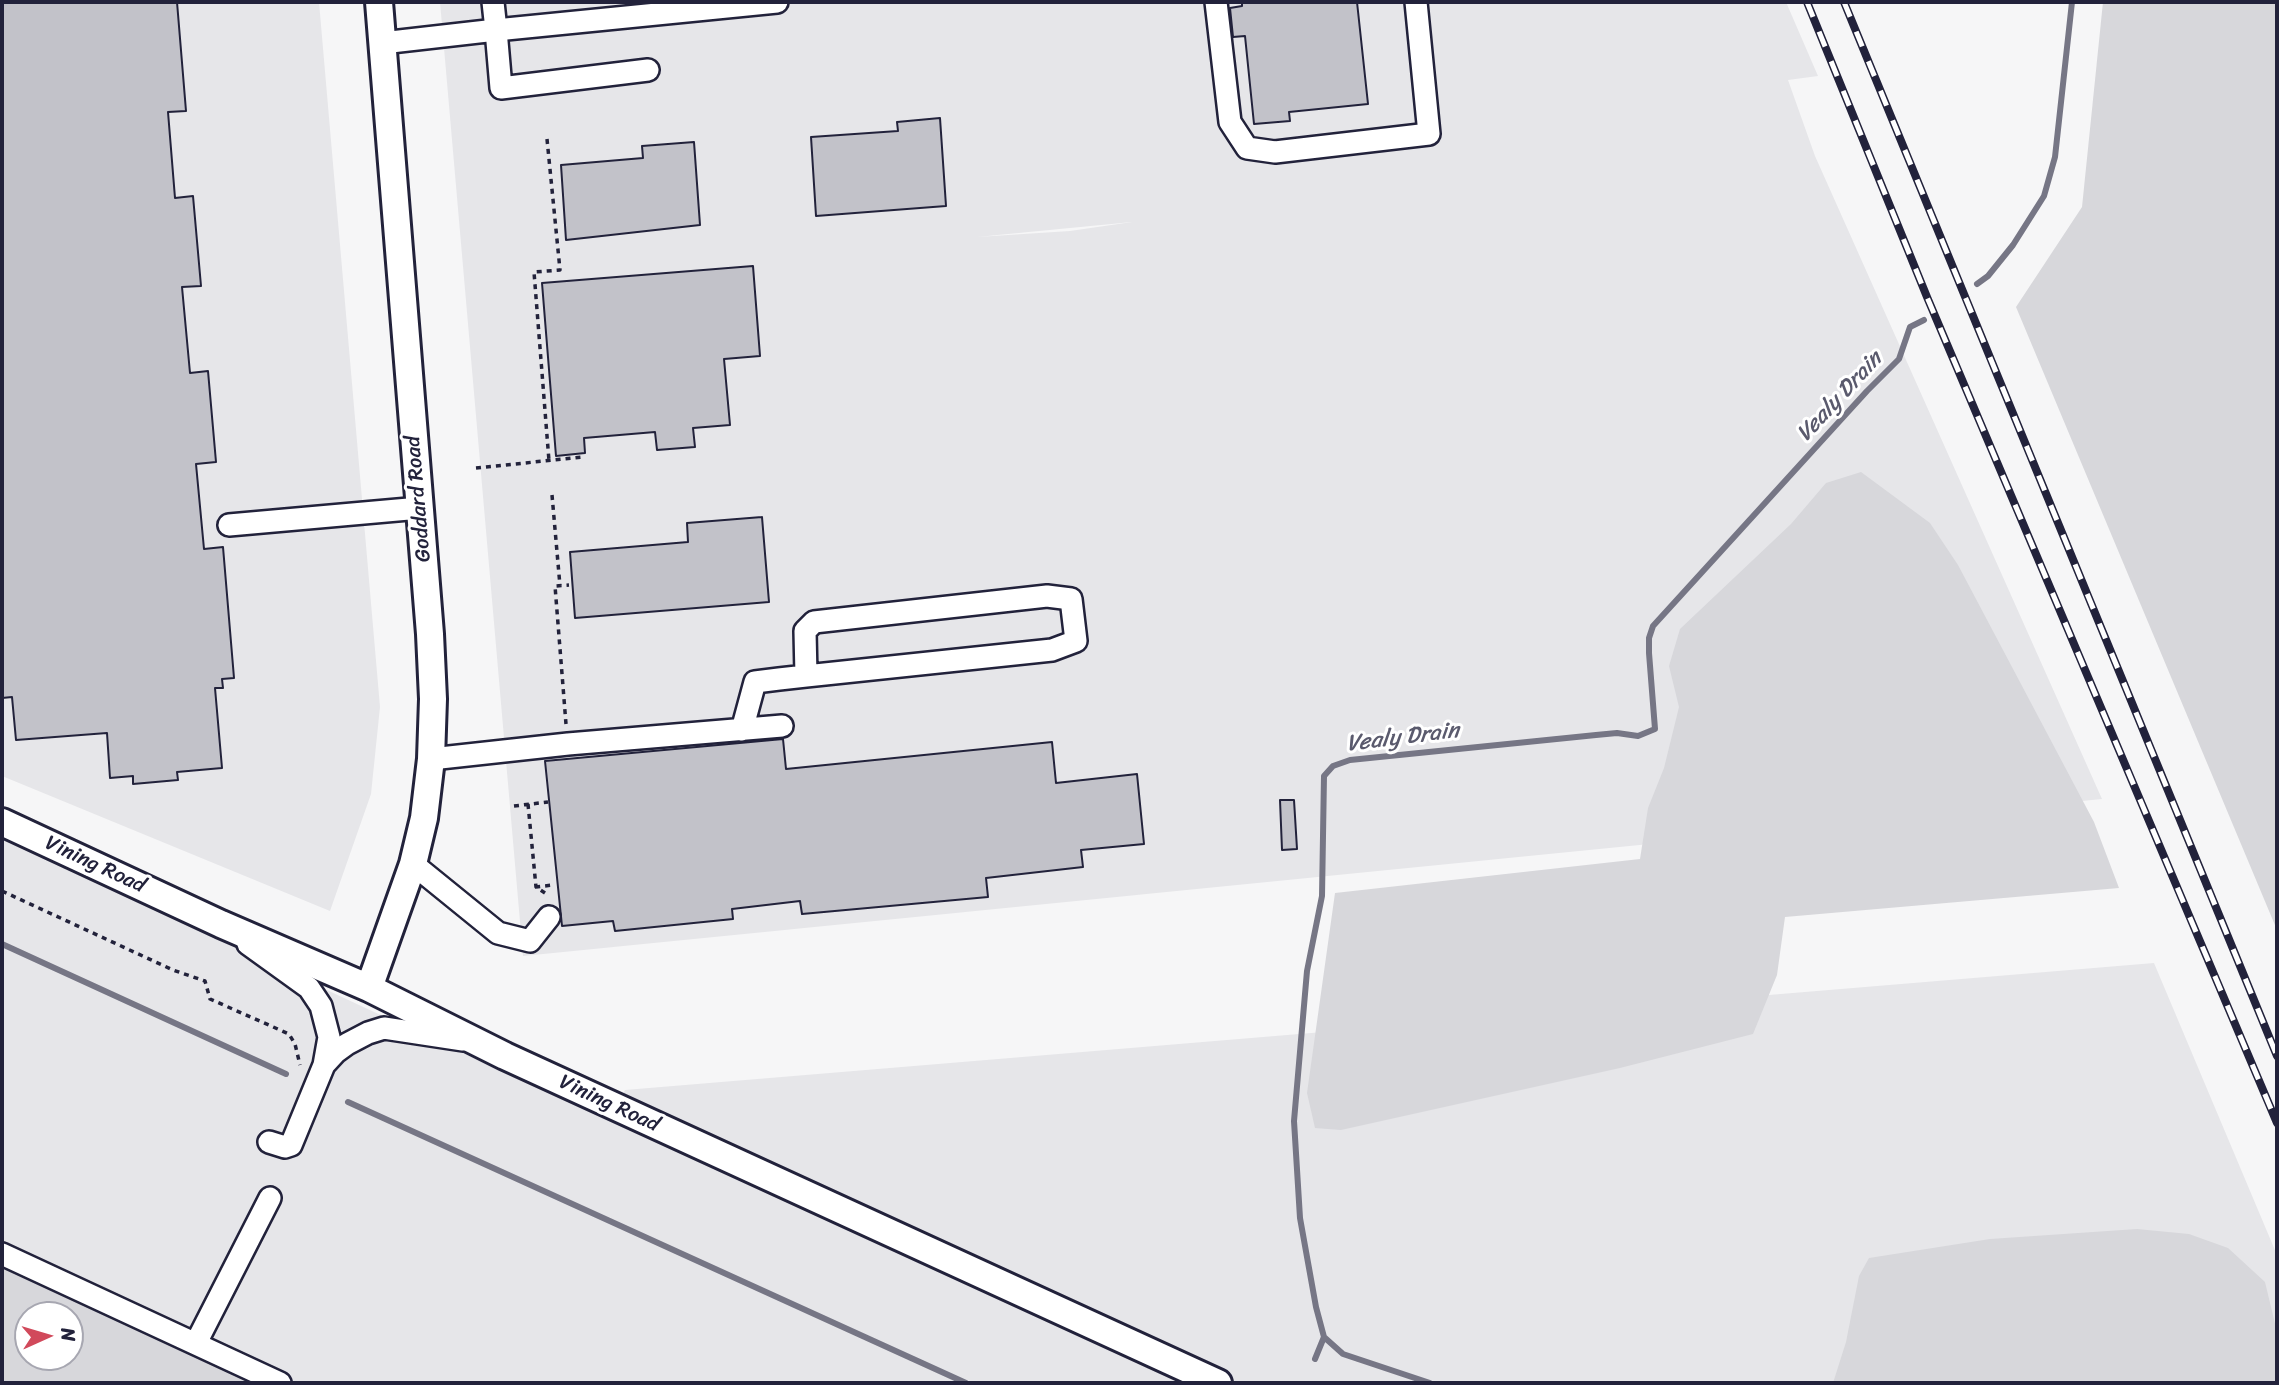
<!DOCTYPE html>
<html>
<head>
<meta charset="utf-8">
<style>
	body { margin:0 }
	#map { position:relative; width:2279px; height:1385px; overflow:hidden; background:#f6f6f7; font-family:Sriracha,sans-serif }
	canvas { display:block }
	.frame { position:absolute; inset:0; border:4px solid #22223b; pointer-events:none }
	.north { position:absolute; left:14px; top:1301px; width:70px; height:70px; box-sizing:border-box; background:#fff; border:2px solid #a7a7b1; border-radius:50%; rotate:86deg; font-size:19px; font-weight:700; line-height:28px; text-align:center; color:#22223b }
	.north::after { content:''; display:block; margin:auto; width:24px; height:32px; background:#d1495b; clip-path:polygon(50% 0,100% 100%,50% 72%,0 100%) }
</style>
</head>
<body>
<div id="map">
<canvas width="2279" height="1385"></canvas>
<div class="frame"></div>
<div class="north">N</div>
</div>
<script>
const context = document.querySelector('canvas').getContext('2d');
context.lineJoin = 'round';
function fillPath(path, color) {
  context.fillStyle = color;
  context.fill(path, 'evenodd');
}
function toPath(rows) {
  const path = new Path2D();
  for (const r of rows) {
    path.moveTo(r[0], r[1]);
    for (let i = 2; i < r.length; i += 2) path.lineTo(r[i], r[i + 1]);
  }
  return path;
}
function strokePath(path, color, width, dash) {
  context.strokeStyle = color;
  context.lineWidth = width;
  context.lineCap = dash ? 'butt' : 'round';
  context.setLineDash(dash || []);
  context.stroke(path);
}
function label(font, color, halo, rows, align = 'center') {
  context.font = font + ' Sriracha,sans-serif';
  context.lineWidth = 6;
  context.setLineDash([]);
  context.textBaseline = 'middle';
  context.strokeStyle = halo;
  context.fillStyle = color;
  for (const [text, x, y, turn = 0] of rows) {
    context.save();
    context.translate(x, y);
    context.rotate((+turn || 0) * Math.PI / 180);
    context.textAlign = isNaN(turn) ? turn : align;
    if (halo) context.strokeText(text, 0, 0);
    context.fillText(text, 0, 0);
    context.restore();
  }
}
const built = toPath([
	[2,2,319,2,380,707,371,794,330,911,2,776],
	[440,2,1786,2,1818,76,1788,80,1815,156,2102,799,523,956],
	[1132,222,1070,231,977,237],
	[2,839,458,1051,611,1116,625,1090,2154,963,2277,1255,2277,1383,2,1383],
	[28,1315,70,1315,70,1357,28,1357]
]);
const green = toPath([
	[2103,2,2277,2,2277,930,2016,307,2082,207],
	[1861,472,1930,523,1958,565,2094,822,2119,888,1785,917,1777,975,1753,1034,1620,1068,1341,1130,1315,1128,1307,1093,1335,893,1640,859,1648,808,1664,768,1679,707,1669,666,1680,629,1791,524,1826,483],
	[2137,1229,2189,1234,2228,1248,2265,1282,2277,1332,2277,1383,1833,1383,1846,1342,1859,1276,1869,1258,1990,1239],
	[2,1266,255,1383,2,1383],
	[28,1315,70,1315,70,1357,28,1357]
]);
const stream = toPath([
	[1977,284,1988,276,2013,245,2044,196,2055,157,2072,2],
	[2,944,286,1074],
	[348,1102,966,1383],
	[1315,1359,1324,1337],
	[1430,1383,1343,1354,1324,1337,1316,1307,1300,1218,1294,1121,1307,971,1322,896,1324,776,1333,766,1350,760,1596,735,1617,733,1638,736,1655,729,1649,653,1649,638,1653,626,1867,391,1899,359,1910,327,1924,320]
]);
const building = toPath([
	[2,2,177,2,186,111,168,112,175,198,193,196,201,286,182,287,190,373,208,371,216,462,196,464,204,549,223,547,234,678,222,679,223,688,215,688,222,768,177,772,178,780,133,784,133,776,110,778,107,733,16,740,12,697,2,698,2,2],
	[1242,2,1357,2,1368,104,1289,112,1290,121,1254,124,1245,36,1233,37,1230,8,1242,6,1242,2],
	[940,118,946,206,816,216,811,137,898,131,897,122,940,118],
	[694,142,700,225,566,240,561,165,643,158,642,146,694,142],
	[753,266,760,356,724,359,730,425,693,428,695,447,657,450,655,432,584,438,585,453,556,456,542,283,753,266],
	[762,517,769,602,575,618,570,552,688,542,687,523,762,517],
	[783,739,786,769,1052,742,1056,783,1137,774,1144,844,1081,850,1083,867,986,878,988,897,802,914,800,901,732,909,733,919,615,931,613,921,562,926,545,761,783,739],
	[1280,800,1294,800,1297,849,1282,850,1280,800]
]);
const path = toPath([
	[547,139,560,270,534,272,549,461],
	[476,468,583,457],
	[552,495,560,586],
	[566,724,555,586,569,585],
	[528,804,536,887],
	[514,806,548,802],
	[2,891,173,970,205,981,210,999,289,1034,295,1044,300,1065],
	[545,893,536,887,553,885]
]);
const minor = toPath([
	[1216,2,1230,122,1247,148,1275,152,1429,134,1416,2],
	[382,43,496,30,493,2],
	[648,70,501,88,496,30,777,2],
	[229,525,420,508],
	[742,730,755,682,779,679,806,676,1052,650,1076,641,1071,599,1047,596,814,622,805,631,806,676],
	[431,759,568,744,782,726],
	[413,864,498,933,530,941,549,917],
	[248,944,309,988,321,1006,329,1037,324,1065,291,1145,285,1147,269,1142],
	[324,1065,336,1052,347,1044,368,1033,384,1028,463,1040],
	[2,1254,280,1383],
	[196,1343,270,1198]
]);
const major = toPath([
	[2,822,221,924,369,988,505,1056,1218,1383],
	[369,988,413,864,424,818,431,759,433,699,430,634,379,2]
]);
const rail = toPath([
	[1807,2,1927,297,2277,1123],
	[1844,2,2277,1056]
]);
const streetNames = [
	["Goddard Road",419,499,-95],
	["Vining Road",95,865,25],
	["Vining Road",609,1104,25]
];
const waterNames = [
	["Vealy Drain",1840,397,-47],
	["Vealy Drain",1403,738,-7]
];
fillPath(built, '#e6e6e9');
fillPath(green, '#d7d7db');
strokePath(stream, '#767685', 6);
fillPath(building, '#c2c2c9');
strokePath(building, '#22223b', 2);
strokePath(minor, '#22223b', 26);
strokePath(major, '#22223b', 32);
strokePath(path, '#22223b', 3.5, [5, 5]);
strokePath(minor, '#fff', 21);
strokePath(major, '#fff', 26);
strokePath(rail, '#22223b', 8);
strokePath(rail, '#fff', 5, [16]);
label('21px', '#22223b', '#fff', streetNames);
label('italic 23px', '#5a5a6d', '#fff', waterNames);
</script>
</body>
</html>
